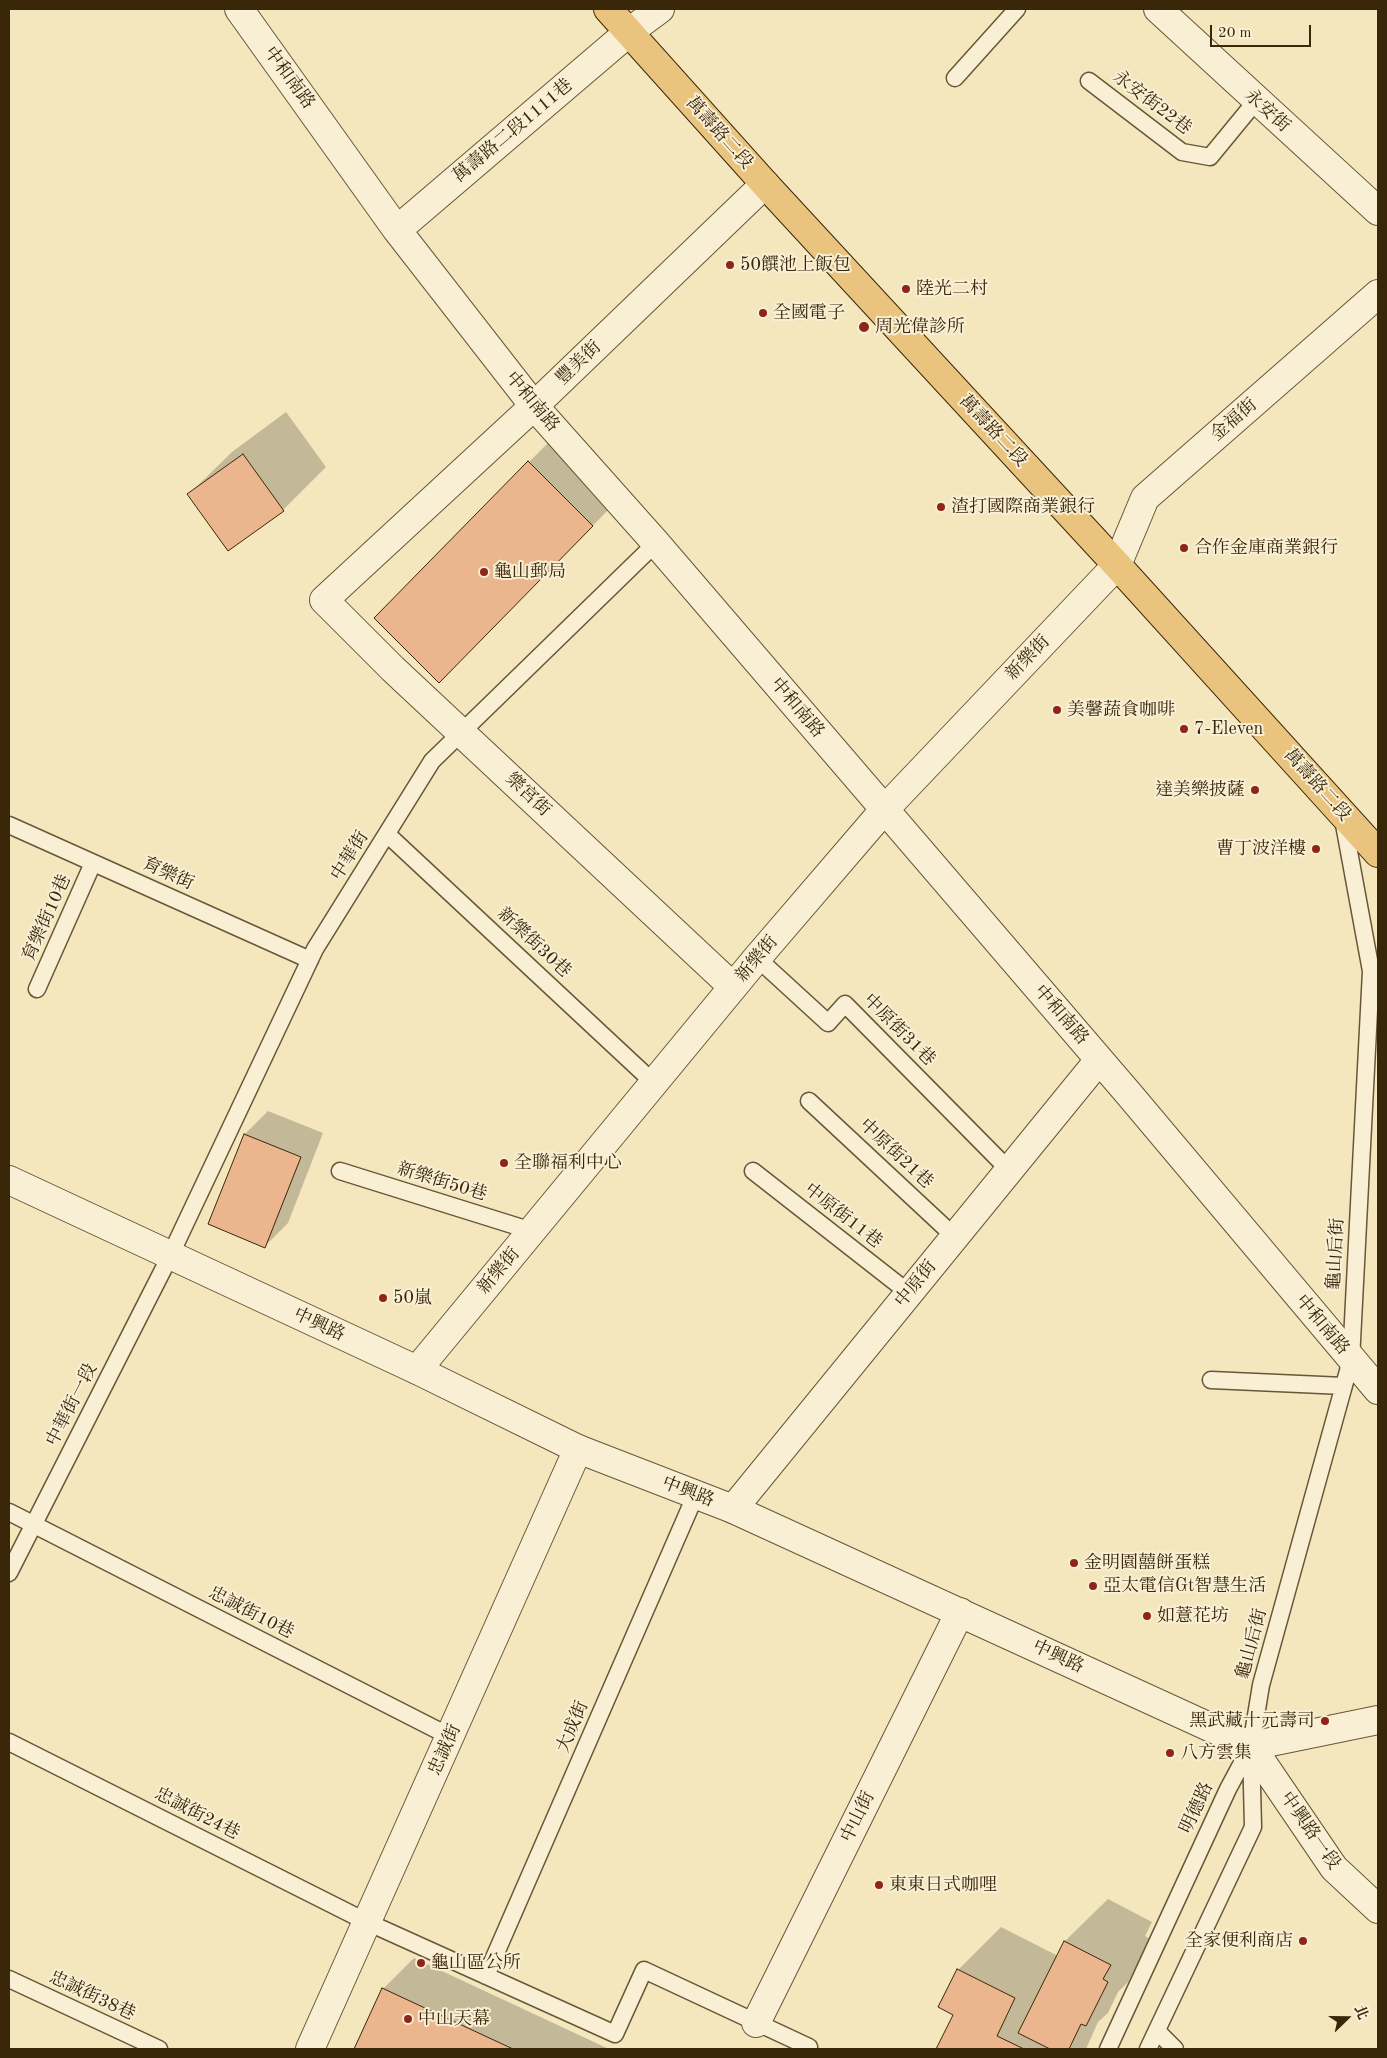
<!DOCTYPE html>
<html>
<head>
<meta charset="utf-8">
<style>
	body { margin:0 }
	#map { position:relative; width:1387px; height:2058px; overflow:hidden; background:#f4e7be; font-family:"Old Standard TT","Noto Serif TC",serif }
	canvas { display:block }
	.frame { position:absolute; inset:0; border:10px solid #3a2609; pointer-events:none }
	.north { position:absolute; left:1322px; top:1993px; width:50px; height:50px; -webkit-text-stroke:4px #f8efd5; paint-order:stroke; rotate:68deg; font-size:14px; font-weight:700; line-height:20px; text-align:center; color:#3a2609 }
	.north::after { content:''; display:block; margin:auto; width:18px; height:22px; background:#3a2609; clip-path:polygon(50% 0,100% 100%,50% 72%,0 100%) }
	.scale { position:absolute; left:1210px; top:25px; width:101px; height:22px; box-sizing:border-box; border:2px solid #3a2609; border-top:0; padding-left:6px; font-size:15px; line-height:18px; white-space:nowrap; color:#3a2609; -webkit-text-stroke:4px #f8efd5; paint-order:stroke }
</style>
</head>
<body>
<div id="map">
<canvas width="1387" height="2058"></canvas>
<div class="frame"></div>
<div class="north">北</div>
<div class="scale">20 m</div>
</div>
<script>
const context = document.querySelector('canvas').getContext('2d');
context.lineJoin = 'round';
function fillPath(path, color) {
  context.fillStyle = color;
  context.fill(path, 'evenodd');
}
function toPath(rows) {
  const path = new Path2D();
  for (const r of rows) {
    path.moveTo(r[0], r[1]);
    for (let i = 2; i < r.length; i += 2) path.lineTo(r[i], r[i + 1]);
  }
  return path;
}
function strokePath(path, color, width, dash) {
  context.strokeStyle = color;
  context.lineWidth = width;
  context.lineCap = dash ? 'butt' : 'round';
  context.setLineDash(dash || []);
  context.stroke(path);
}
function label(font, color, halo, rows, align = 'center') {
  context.font = font + ' "Old Standard TT","Noto Serif TC",serif';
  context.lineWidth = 4;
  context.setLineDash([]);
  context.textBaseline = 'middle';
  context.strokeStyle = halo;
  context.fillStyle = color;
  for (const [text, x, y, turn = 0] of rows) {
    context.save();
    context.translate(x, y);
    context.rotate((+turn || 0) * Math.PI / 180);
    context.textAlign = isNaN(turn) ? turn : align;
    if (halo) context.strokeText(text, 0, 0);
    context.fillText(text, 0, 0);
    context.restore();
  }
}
const shadow = toPath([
	[286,412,326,467,283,510,189,494,232,452],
	[559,432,623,495,470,650,529,462],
	[268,1111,323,1133,288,1223,265,1246,245,1134],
	[1108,1899,1152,1922,1145,1936,1150,1939,1128,1982,1118,1992,1108,2013,1098,2022,1086,2049,937,2049,954,2014,958,1970,1001,1927,1058,1956,1065,1941],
	[414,1958,609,2049,355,2049,383,1989]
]);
const building = toPath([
	[243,454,284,511,228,551,187,494,243,454],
	[528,461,593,526,439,683,374,618,528,461],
	[244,1134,301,1157,265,1248,208,1224,244,1134],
	[1064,1941,1111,1965,1103,1979,1108,1982,1086,2026,1081,2024,1069,2049,1050,2049,1018,2033,1064,1941],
	[957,1969,1015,1998,997,2036,1024,2049,936,2049,953,2015,938,2007,957,1969],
	[382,1988,513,2049,354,2049,382,1988]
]);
const service = toPath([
	[955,78,1017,9],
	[1089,81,1182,152,1210,157,1256,101],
	[9,825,310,960],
	[387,834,654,1083],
	[757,958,828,1023,845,1004,1009,1170],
	[37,989,93,863],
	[809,1101,955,1237],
	[340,1171,532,1231],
	[753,1171,909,1293],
	[1211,1380,1344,1386],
	[9,1512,451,1737],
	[9,1573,170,1256,315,949,432,761,656,543],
	[9,1742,367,1922,615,2034,644,1970,809,2047],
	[486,1976,696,1494],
	[9,1979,159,2049],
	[1157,2031,1175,2049],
	[1108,2049,1228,1789,1250,1748],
	[1148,2049,1253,1827,1251,1746,1261,1685,1351,1360,1371,971,1343,819]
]);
const minor = toPath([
	[239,9,397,230,534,406,656,543,1128,1093,1378,1390],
	[1158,9,1378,211],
	[397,230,629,32,660,9],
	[733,987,393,669,324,600,534,406,765,184],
	[417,1370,757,958,884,810,1117,565,1145,498,1378,294],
	[733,1509,1099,1060],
	[1251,1746,1378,1720],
	[756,2023,960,1612],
	[310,2049,578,1449]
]);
const tertiary = toPath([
	[9,1180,417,1370,578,1449,733,1509,1251,1746,1334,1868,1378,1909]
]);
const primary = toPath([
	[608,9,765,184,1117,565,1378,853]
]);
const markers = [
	[730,265,5,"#8f2418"],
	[906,289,5,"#8f2418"],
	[763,313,5,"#8f2418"],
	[864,327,6,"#8f2418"],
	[941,507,5,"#8f2418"],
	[1184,548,5,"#8f2418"],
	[484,572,5,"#8f2418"],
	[1057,710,5,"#8f2418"],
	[1184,729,5,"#8f2418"],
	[1255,790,5,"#8f2418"],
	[1316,849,5,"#8f2418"],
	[504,1163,5,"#8f2418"],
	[383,1298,5,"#8f2418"],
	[1074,1563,5,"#8f2418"],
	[1093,1586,5,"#8f2418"],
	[1147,1616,5,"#8f2418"],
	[1325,1721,5,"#8f2418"],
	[1170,1753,5,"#8f2418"],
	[879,1885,5,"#8f2418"],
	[1303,1941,5,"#8f2418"],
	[421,1963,5,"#8f2418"],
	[408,2019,5,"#8f2418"]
];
const streetNames = [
	["中和南路",289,78,54],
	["永安街22巷",1152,103,37],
	["永安街",1267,111,42],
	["萬壽路二段1111巷",513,131,-40],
	["萬壽路二段",719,133,48],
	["豐美街",579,363,-44],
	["中和南路",532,402,50],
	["金福街",1234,420,-41],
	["萬壽路二段",993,431,47],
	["新樂街",1028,658,-46],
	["中和南路",797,708,50],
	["萬壽路二段",1317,785,48],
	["樂宮街",528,795,43],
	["中華街",350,856,-58],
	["育樂街",168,874,24],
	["育樂街10巷",47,918,-66],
	["新樂街30巷",534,943,43],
	["新樂街",757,959,-50],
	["中和南路",1061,1015,49],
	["中原街31巷",899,1030,45],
	["中原街21巷",896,1154,43],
	["新樂街50巷",442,1182,17],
	["中原街11巷",843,1216,38],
	["龜山后街",1336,1254,-87],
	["新樂街",499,1271,-50],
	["中原街",916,1284,-51],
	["中興路",319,1325,25],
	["中和南路",1322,1325,50],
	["中華街一段",72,1405,-63],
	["中興路",688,1492,21],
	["忠誠街10巷",251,1613,27],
	["龜山后街",1252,1644,-75],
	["中興路",1058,1657,25],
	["大成街",573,1727,-67],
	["忠誠街",445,1750,-66],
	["明德路",1197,1808,-65],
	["忠誠街24巷",197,1814,27],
	["中山街",858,1817,-64],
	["中興路一段",1310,1831,55],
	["忠誠街38巷",92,1996,25]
];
const poiNames = [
	["50饌池上飯包",740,265],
	["陸光二村",916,289],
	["全國電子",773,313],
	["周光偉診所",875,327],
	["渣打國際商業銀行",951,507],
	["合作金庫商業銀行",1194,548],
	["龜山郵局",494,572],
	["美馨蔬食咖啡",1067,710],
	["7-Eleven",1194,729],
	["達美樂披薩",1245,790,"right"],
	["曹丁波洋樓",1306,849,"right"],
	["全聯福利中心",514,1163],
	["50嵐",393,1298],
	["金明園囍餅蛋糕",1084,1563],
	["亞太電信Gt智慧生活",1103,1586],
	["如薏花坊",1157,1616],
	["黑武藏十元壽司",1315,1721,"right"],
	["八方雲集",1180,1753],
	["東東日式咖哩",889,1885],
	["全家便利商店",1293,1941,"right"],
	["龜山區公所",431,1963],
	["中山天幕",418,2019]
];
fillPath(shadow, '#0003');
fillPath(building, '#ebb68e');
strokePath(building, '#3a2609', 1);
strokePath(service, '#685636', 19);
strokePath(minor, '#685636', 30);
strokePath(tertiary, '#685636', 30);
strokePath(primary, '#3a2609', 30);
strokePath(service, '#f8efd5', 16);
strokePath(minor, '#f8efd5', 28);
strokePath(tertiary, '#f8efd5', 28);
strokePath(primary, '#eac47f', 28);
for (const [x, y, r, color] of markers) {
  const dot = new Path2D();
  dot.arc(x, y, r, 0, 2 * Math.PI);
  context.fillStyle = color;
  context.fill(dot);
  strokePath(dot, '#f8efd5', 2);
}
label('18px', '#3a2609', '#f8efd5', streetNames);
label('18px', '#3a2609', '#f8efd5', poiNames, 'left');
</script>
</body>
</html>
